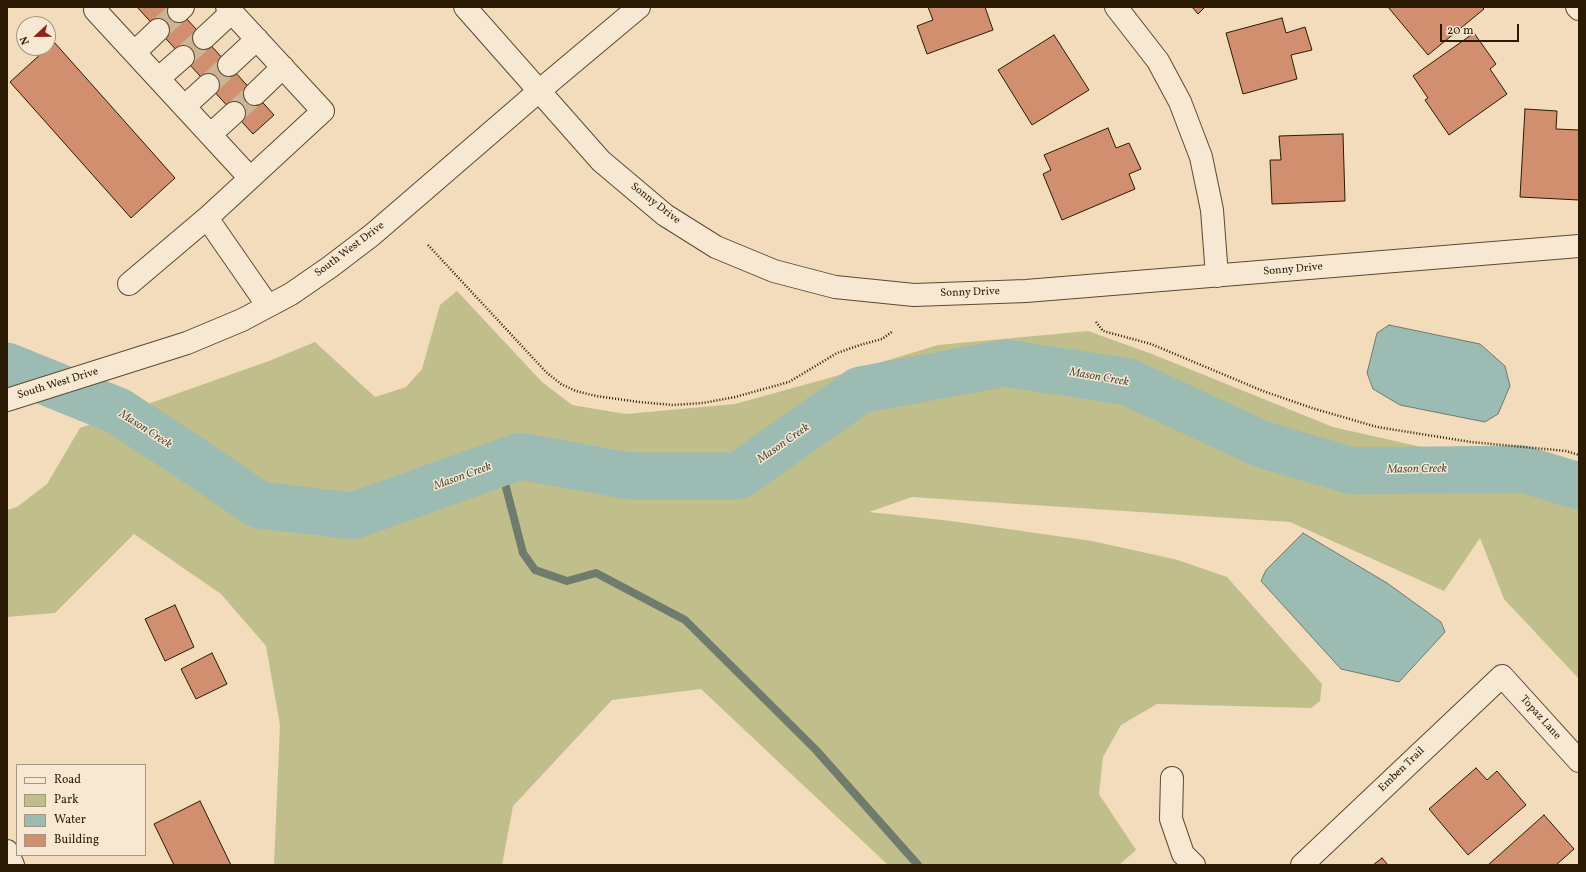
<!DOCTYPE html>
<html>
<head>
<meta charset="utf-8">
<style>
	body { margin:0 }
	#map { position:relative; width:1586px; height:872px; overflow:hidden; background:#f2dcbb; font-family:Vollkorn,serif }
	canvas { display:block }
	.frame { position:absolute; inset:0; border:8px solid #2a1a03; pointer-events:none }
	.legend { position:absolute; left:16px; top:764px; width:130px; height:92px; box-sizing:border-box; background:#f7e8d3; border:1px solid #a59680; margin:0; padding:5px 7px; list-style:none; font-size:12px; color:#2a1a03 }
	.legend li { display:flex; align-items:center; gap:8px; height:20px }
	.legend b { width:20px; border:1px solid #a59680 }
	.north { position:absolute; left:16px; top:16px; width:40px; height:40px; box-sizing:border-box; background:#f7e8d3; border:1px solid #a59680; border-radius:50%; rotate:248deg; font-size:11px; font-weight:700; line-height:16px; text-align:center; color:#2a1a03 }
	.north::after { content:''; display:block; margin:auto; width:14px; height:18px; background:#8f2418; clip-path:polygon(50% 0,100% 100%,50% 72%,0 100%) }
	.scale { position:absolute; left:1440px; top:24px; width:79px; height:18px; box-sizing:border-box; border:2px solid #2a1a03; border-top:0; padding-left:5px; font-size:12px; line-height:14px; white-space:nowrap; color:#2a1a03; -webkit-text-stroke:3px #f7e8d3; paint-order:stroke }
</style>
</head>
<body>
<div id="map">
<canvas width="1586" height="872"></canvas>
<div class="frame"></div>
<ul class="legend">
<li><b style="height:5px;background:#f7e8d3"></b>Road</li>
<li><b style="height:11px;background:#c0bf8c"></b>Park</li>
<li><b style="height:11px;background:#9bbbb3"></b>Water</li>
<li><b style="height:11px;background:#d28f6f"></b>Building</li>
</ul>
<div class="north">N</div>
<div class="scale">20 m</div>
</div>
<script>
const context = document.querySelector('canvas').getContext('2d');
context.lineJoin = 'round';
function fillPath(path, color) {
  context.fillStyle = color;
  context.fill(path, 'evenodd');
}
function toPath(rows) {
  const path = new Path2D();
  for (const r of rows) {
    path.moveTo(r[0], r[1]);
    for (let i = 2; i < r.length; i += 2) path.lineTo(r[i], r[i + 1]);
  }
  return path;
}
function strokePath(path, color, width, dash) {
  context.strokeStyle = color;
  context.lineWidth = width;
  context.lineCap = dash ? 'butt' : 'round';
  context.setLineDash(dash || []);
  context.stroke(path);
}
function label(font, color, halo, rows, align = 'center') {
  context.font = font + ' Vollkorn,serif';
  context.lineWidth = 3;
  context.setLineDash([]);
  context.textBaseline = 'middle';
  context.strokeStyle = halo;
  context.fillStyle = color;
  for (const [text, x, y, turn = 0] of rows) {
    context.save();
    context.translate(x, y);
    context.rotate((+turn || 0) * Math.PI / 180);
    context.textAlign = isNaN(turn) ? turn : align;
    if (halo) context.strokeText(text, 0, 0);
    context.fillText(text, 0, 0);
    context.restore();
  }
}
const green = toPath([
	[457,291,542,382,572,405,626,414,735,404,829,378,938,345,1088,331,1152,354,1333,427,1439,451,1558,461,1579,466,1579,679,1504,599,1480,538,1444,591,1290,522,912,497,869,512,951,521,1092,541,1178,560,1227,577,1322,684,1320,701,1311,708,1157,704,1121,725,1103,757,1099,794,1136,850,1119,865,888,865,701,689,612,700,513,806,502,865,274,865,280,725,266,646,221,594,134,534,55,613,7,617,7,510,17,507,47,484,80,428,269,361,315,342,375,397,406,387,422,369,440,305]
]);
const water = toPath([
	[1389,325,1480,344,1505,366,1510,386,1498,414,1485,422,1400,405,1373,389,1367,373,1377,333,1389,325],
	[1303,533,1387,583,1441,622,1445,632,1399,682,1341,669,1261,581,1266,570,1303,533]
]);
const stream = toPath([
	[500,464,523,553,535,570,567,581,596,573,685,620,816,750,918,865]
]);
const river = toPath([
	[7,366,118,411,193,460,259,505,353,516,520,456,629,476,738,476,860,390,1006,363,1128,382,1261,444,1352,471,1522,469,1579,486]
]);
const building = toPath([
	[137,7,176,7,274,115,253,134,137,7],
	[928,7,985,7,993,30,927,54,917,26,933,20,928,7],
	[1192,7,1205,7,1198,14,1192,7],
	[1388,7,1482,7,1484,9,1428,55,1388,7],
	[1282,18,1286,33,1305,27,1312,50,1291,55,1297,79,1243,94,1226,33,1282,18],
	[1474,33,1496,64,1490,69,1507,94,1449,135,1425,100,1428,98,1413,76,1474,33],
	[1054,35,1089,90,1032,125,998,70,1054,35],
	[54,42,175,178,131,218,10,82,54,42],
	[1525,109,1557,111,1556,129,1579,130,1579,200,1520,197,1525,109],
	[1108,128,1116,148,1129,143,1141,169,1129,174,1135,189,1062,220,1043,174,1051,170,1044,155,1108,128],
	[1343,134,1345,201,1272,204,1270,160,1281,160,1279,136,1343,134],
	[175,605,194,647,165,661,145,619,175,605],
	[212,653,227,684,196,699,181,669,212,653],
	[1476,768,1487,780,1497,771,1526,805,1468,855,1429,809,1476,768],
	[200,801,231,865,174,865,154,824,200,801],
	[1544,815,1574,849,1556,865,1488,865,1544,815],
	[1382,858,1388,865,1373,865,1382,858]
]);
const minorTunnel = toPath([
	[158,30,179,11],
	[183,57,204,38],
	[208,85,229,65],
	[234,113,255,94]
]);
const path = toPath([
	[428,245,546,372,561,384,576,391,596,396,639,402,673,405,703,403,735,397,789,382,837,353,860,345,882,339,893,331],
	[1096,322,1103,331,1151,344,1263,391,1312,408,1377,427,1471,442,1566,451,1579,455]
]);
const minor = toPath([
	[98,7,95,10,250,178],
	[465,7,601,161,665,215,716,247,774,271,835,287,914,295,1026,291,1579,246],
	[1116,7,1158,61,1180,102,1201,157,1212,210,1217,276],
	[1577,7,1579,9],
	[179,11,183,7],
	[204,38,232,12],
	[135,52,158,30],
	[229,65,257,39],
	[159,78,183,57],
	[255,94,283,67],
	[185,106,208,85],
	[211,134,234,113],
	[207,218,323,111,227,7],
	[129,284,207,218,268,306],
	[7,400,187,343,242,320,291,294,330,267,372,235,539,91,639,7],
	[1172,778,1171,819,1183,854,1194,865],
	[7,851,13,865],
	[1302,865,1502,676,1579,761]
]);
const streetNames = [
	["Sonny Drive",655,204,38],
	["South West Drive",350,250,-37],
	["Sonny Drive",1293,270,-5],
	["Sonny Drive",970,293,-2],
	["South West Drive",58,384,-17],
	["Topaz Lane",1540,718,48],
	["Emben Trail",1402,770,-44]
];
const waterNames = [
	["Mason Creek",1099,378,10],
	["Mason Creek",145,430,33],
	["Mason Creek",784,444,-35],
	["Mason Creek",1417,470,-1],
	["Mason Creek",463,477,-20]
];
fillPath(green, '#c0bf8c');
fillPath(water, '#9bbbb3');
strokePath(water, '#6e7b6d', 1);
strokePath(stream, '#6e7b6d', 8);
strokePath(river, '#9bbbb3', 47);
fillPath(building, '#d28f6f');
strokePath(building, '#2a1a03', 1);
strokePath(minorTunnel, '#cab596', 22, [22, 11]);
strokePath(minor, '#5c4a31', 24);
strokePath(path, '#2a1a03', 2.5, [1, 2]);
strokePath(minor, '#f7e8d3', 22);
label('11px', '#2a1a03', '#f7e8d3', streetNames);
label('italic 12px', '#525241', '#f7e8d3', waterNames);
</script>
</body>
</html>
